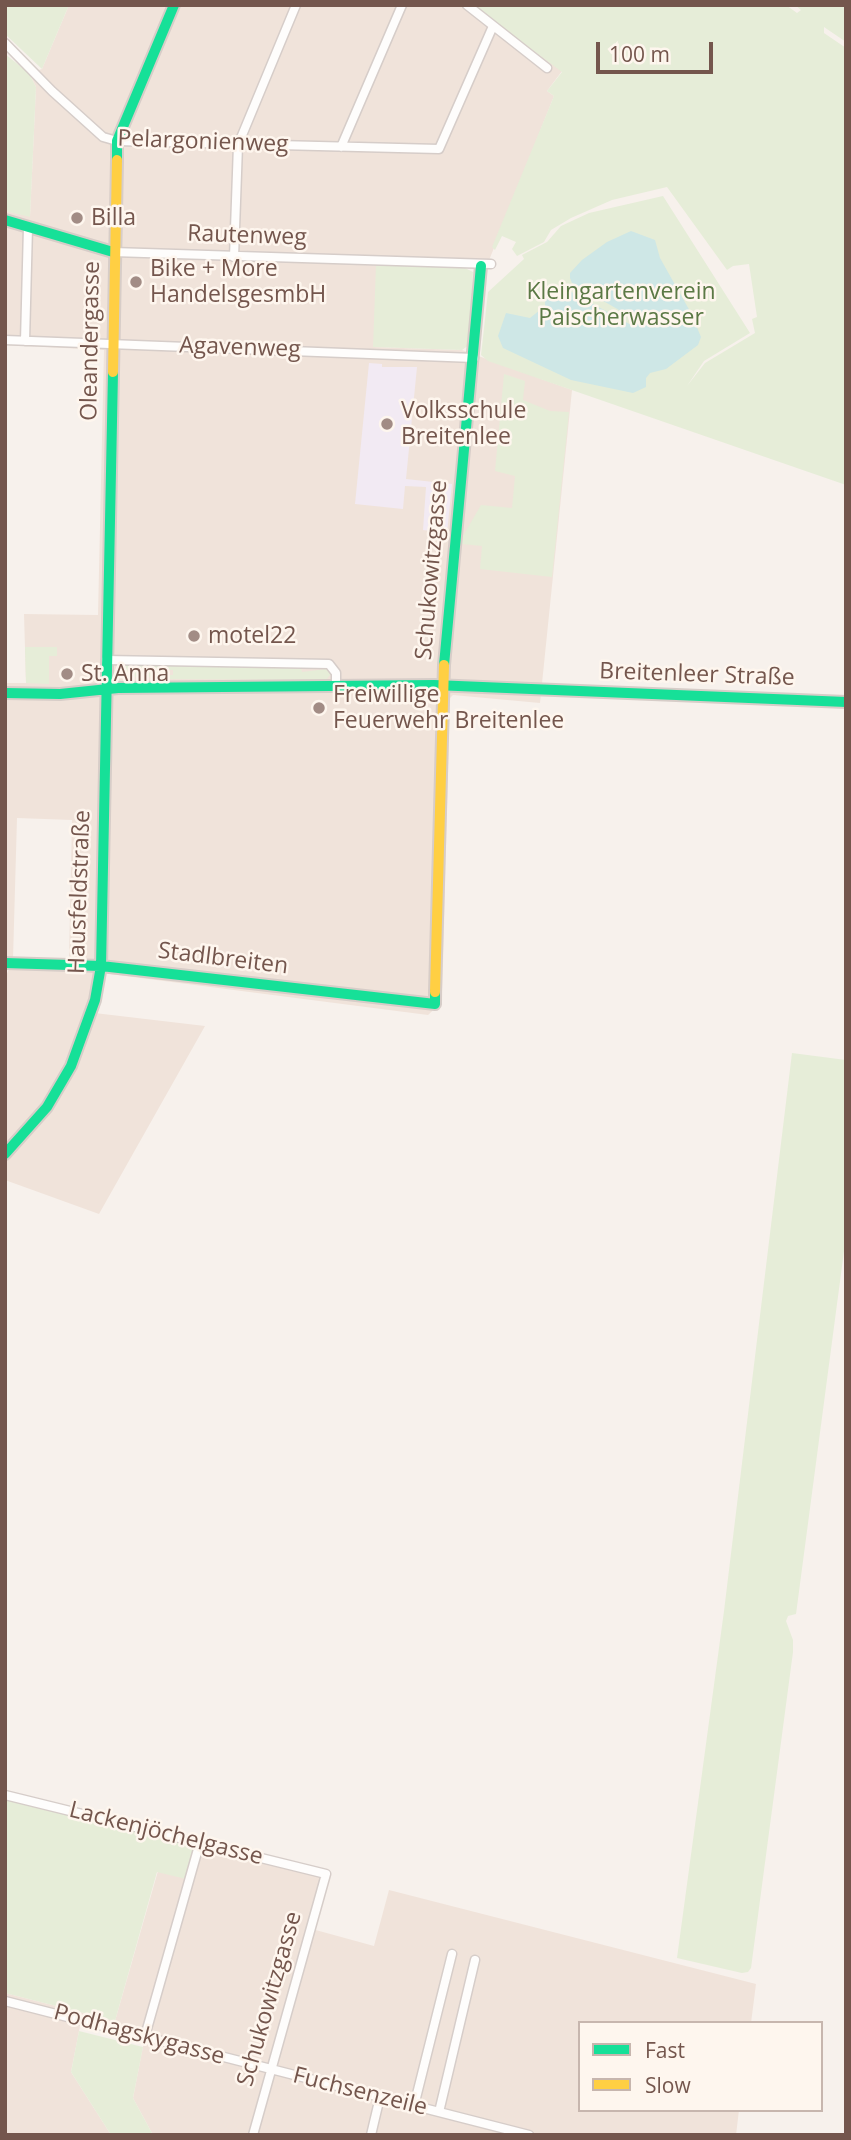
<!DOCTYPE html>
<html>
<head>
<meta charset="utf-8">
<style>
	body { margin:0 }
	#map { position:relative; width:851px; height:2140px; overflow:hidden; background:#f7f1ec; font-family:"Open Sans",sans-serif }
	canvas { display:block }
	.frame { position:absolute; inset:0; border:7px solid #74564d; pointer-events:none }
	.legend { position:absolute; left:578px; top:2021px; width:245px; height:91px; box-sizing:border-box; background:#fef6ee; border:2px solid #c7b6ae; margin:0; padding:9px 12px; list-style:none; font-size:21px; color:#74564d }
	.legend li { display:flex; align-items:center; gap:14px; height:35px }
	.legend b { width:35px; border:2px solid #c7b6ae }
	.scale { position:absolute; left:596px; top:42px; width:117px; height:32px; box-sizing:border-box; border:4px solid #74564d; border-top:0; padding-left:9px; font-size:21px; line-height:24px; white-space:nowrap; color:#74564d; -webkit-text-stroke:5px #fef6ee; paint-order:stroke }
</style>
</head>
<body>
<div id="map">
<canvas width="851" height="2140"></canvas>
<div class="frame"></div>
<ul class="legend">
<li><b style="height:9px;background:#16e098"></b>Fast</li>
<li><b style="height:9px;background:#ffcf43"></b>Slow</li>
</ul>
<div class="scale">100 m</div>
</div>
<script>
const context = document.querySelector('canvas').getContext('2d');
context.lineJoin = 'round';
function fillPath(path, color) {
  context.fillStyle = color;
  context.fill(path, 'evenodd');
}
function toPath(rows) {
  const path = new Path2D();
  for (const r of rows) {
    path.moveTo(r[0], r[1]);
    for (let i = 2; i < r.length; i += 2) path.lineTo(r[i], r[i + 1]);
  }
  return path;
}
function strokePath(path, color, width, dash) {
  context.strokeStyle = color;
  context.lineWidth = width;
  context.lineCap = dash ? 'butt' : 'round';
  context.setLineDash(dash || []);
  context.stroke(path);
}
function label(font, color, halo, rows, align = 'center') {
  context.font = font + ' "Open Sans",sans-serif';
  context.lineWidth = 5;
  context.setLineDash([]);
  context.textBaseline = 'middle';
  context.strokeStyle = halo;
  context.fillStyle = color;
  for (const [text, x, y, turn = 0] of rows) {
    context.save();
    context.translate(x, y);
    context.rotate((+turn || 0) * Math.PI / 180);
    context.textAlign = isNaN(turn) ? turn : align;
    if (halo) context.strokeText(text, 0, 0);
    context.fillText(text, 0, 0);
    context.restore();
  }
}
const residential = toPath([
	[69,5,472,5,562,71,547,91,554,96,486,268,463,267,374,347,462,350,572,390,540,703,453,695,450,698,442,1002,428,1015,94,972,86,1012,205,1026,99,1214,5,1180,5,978,13,960,5,959,5,683,26,683,24,614,98,615,104,350,5,345,5,211,30,216,36,87,29,73,42,69],
	[17,818,72,820,69,958,13,959],
	[200,1842,326,1874,312,1929,374,1946,389,1890,756,1984,751,2023,580,2023,580,2110,739,2110,736,2135,153,2135,133,2098,145,2036,81,2021,71,2072,111,2135,5,2135,5,1993,115,2021,158,1871,190,1879]
]);
const education = toPath([
	[369,363,382,364,382,367,417,367,406,479,452,484,447,533,423,530,426,487,405,486,403,509,355,504]
]);
const green = toPath([
	[5,5,69,5,42,69,5,34],
	[472,5,786,5,797,13,801,10,795,5,846,5,846,42,824,27,824,33,846,48,846,485,488,361,481,355,488,292,524,259,522,255,547,242,561,226,589,213,663,196,750,333,704,361,687,386,705,363,755,333,752,319,757,317,749,264,733,266,727,270,667,187,612,200,571,218,551,230,544,242,517,256,512,249,516,242,502,236,495,250,492,247,554,96,547,91,562,72],
	[5,54,29,73,36,87,30,217,5,211],
	[376,265,463,267,473,272,469,345,462,350,373,347],
	[504,374,525,381,523,400,550,411,569,412,552,577,480,569,482,546,462,544,463,536,481,505,512,508,515,476,495,471],
	[25,647,57,647,57,656,49,656,49,684,26,683],
	[125,665,161,665,161,677,118,677,117,670],
	[165,665,301,668,302,672,326,669,331,674,326,680,165,679,166,675,173,675,173,670,165,670],
	[792,1053,846,1060,846,1236,796,1614,788,1616,786,1621,793,1640,793,1652,751,1968,748,1972,742,1973,677,1958,724,1611],
	[5,1797,195,1845,186,1879,157,1872,115,2021,5,1993],
	[79,2031,143,2047,133,2098,153,2135,111,2135,71,2072]
]);
const water = toPath([
	[631,231,655,240,660,258,691,313,701,337,698,345,666,369,650,373,646,378,646,387,633,393,571,380,503,348,498,336,506,313,530,318,545,306,545,299,566,289,633,326,633,318,572,283,570,278,570,273,582,260,607,242]
]);
const street = toPath([
	[467,5,547,68],
	[5,43,52,91,103,137,117,141,439,149,493,26],
	[341,147,402,5],
	[113,252,491,264],
	[234,257,238,145,296,5],
	[5,340,474,358],
	[25,341,28,227],
	[106,660,329,664,336,673,336,685],
	[5,1795,326,1874,253,2135],
	[5,2001,529,2135],
	[145,2036,200,1842],
	[414,2106,452,1954],
	[439,2112,475,1960],
	[371,2135,380,2097]
]);
const fast = toPath([
	[117,160,117,141,174,5],
	[5,220,113,252],
	[444,665,481,266],
	[5,693,60,694,118,688,434,685,846,702],
	[5,963,101,966,435,1004,435,992],
	[5,1154,47,1107,71,1066,95,1000,101,966,113,372]
]);
const slow = toPath([
	[113,372,117,160],
	[435,992,444,665]
]);
const markers = [
	[77,218,7,"#a28c85"],
	[136,282,7,"#a28c85"],
	[387,424,7,"#a28c85"],
	[194,636,7,"#a28c85"],
	[67,674,7,"#a28c85"],
	[319,708,7,"#a28c85"]
];
const streetNames = [
	["Pelargonienweg",203,142,2],
	["Rautenweg",247,236,2],
	["Oleandergasse",91,341,-89],
	["Agavenweg",240,348,2],
	["Schukowitzgasse",432,570,-85],
	["Breitenleer Straße",697,675,2],
	["Hausfeldstraße",80,892,-88],
	["Stadlbreiten",223,959,7],
	["Lackenjöchelgasse",166,1834,14],
	["Schukowitzgasse",270,1999,-74],
	["Podhagskygasse",139,2035,15],
	["Fuchsenzeile",360,2092,14]
];
const poiNames = [
	["Billa",91,218],
	["Bike + More",150,269],
	["HandelsgesmbH",150,295],
	["Volksschule",401,411],
	["Breitenlee",401,437],
	["motel22",208,636],
	["St. Anna",81,674],
	["Freiwillige",333,695],
	["Feuerwehr Breitenlee",333,721]
];
const parkNames = [
	["Kleingartenverein",621,292],
	["Paischerwasser",621,318]
];
fillPath(residential, '#f0e3da');
fillPath(education, '#f2eaf3');
fillPath(green, '#e6edd8');
fillPath(water, '#cee7e6');
strokePath(street, '#d6cdc9', 11);
strokePath(fast, '#d7cdc8', 14);
strokePath(slow, '#d7cdc8', 14);
strokePath(street, '#fefdfc', 8);
strokePath(fast, '#16e098', 10);
strokePath(slow, '#ffcf43', 10);
for (const [x, y, r, color] of markers) {
  const dot = new Path2D();
  dot.arc(x, y, r, 0, 2 * Math.PI);
  context.fillStyle = color;
  context.fill(dot);
  strokePath(dot, '#fef6ee', 2.5);
}
label('23px', '#74564d', '#fef6ee', streetNames);
label('23px', '#74564d', '#fef6ee', poiNames, 'left');
label('23px', '#5b7945', '#fef6ee', parkNames);
</script>
</body>
</html>
